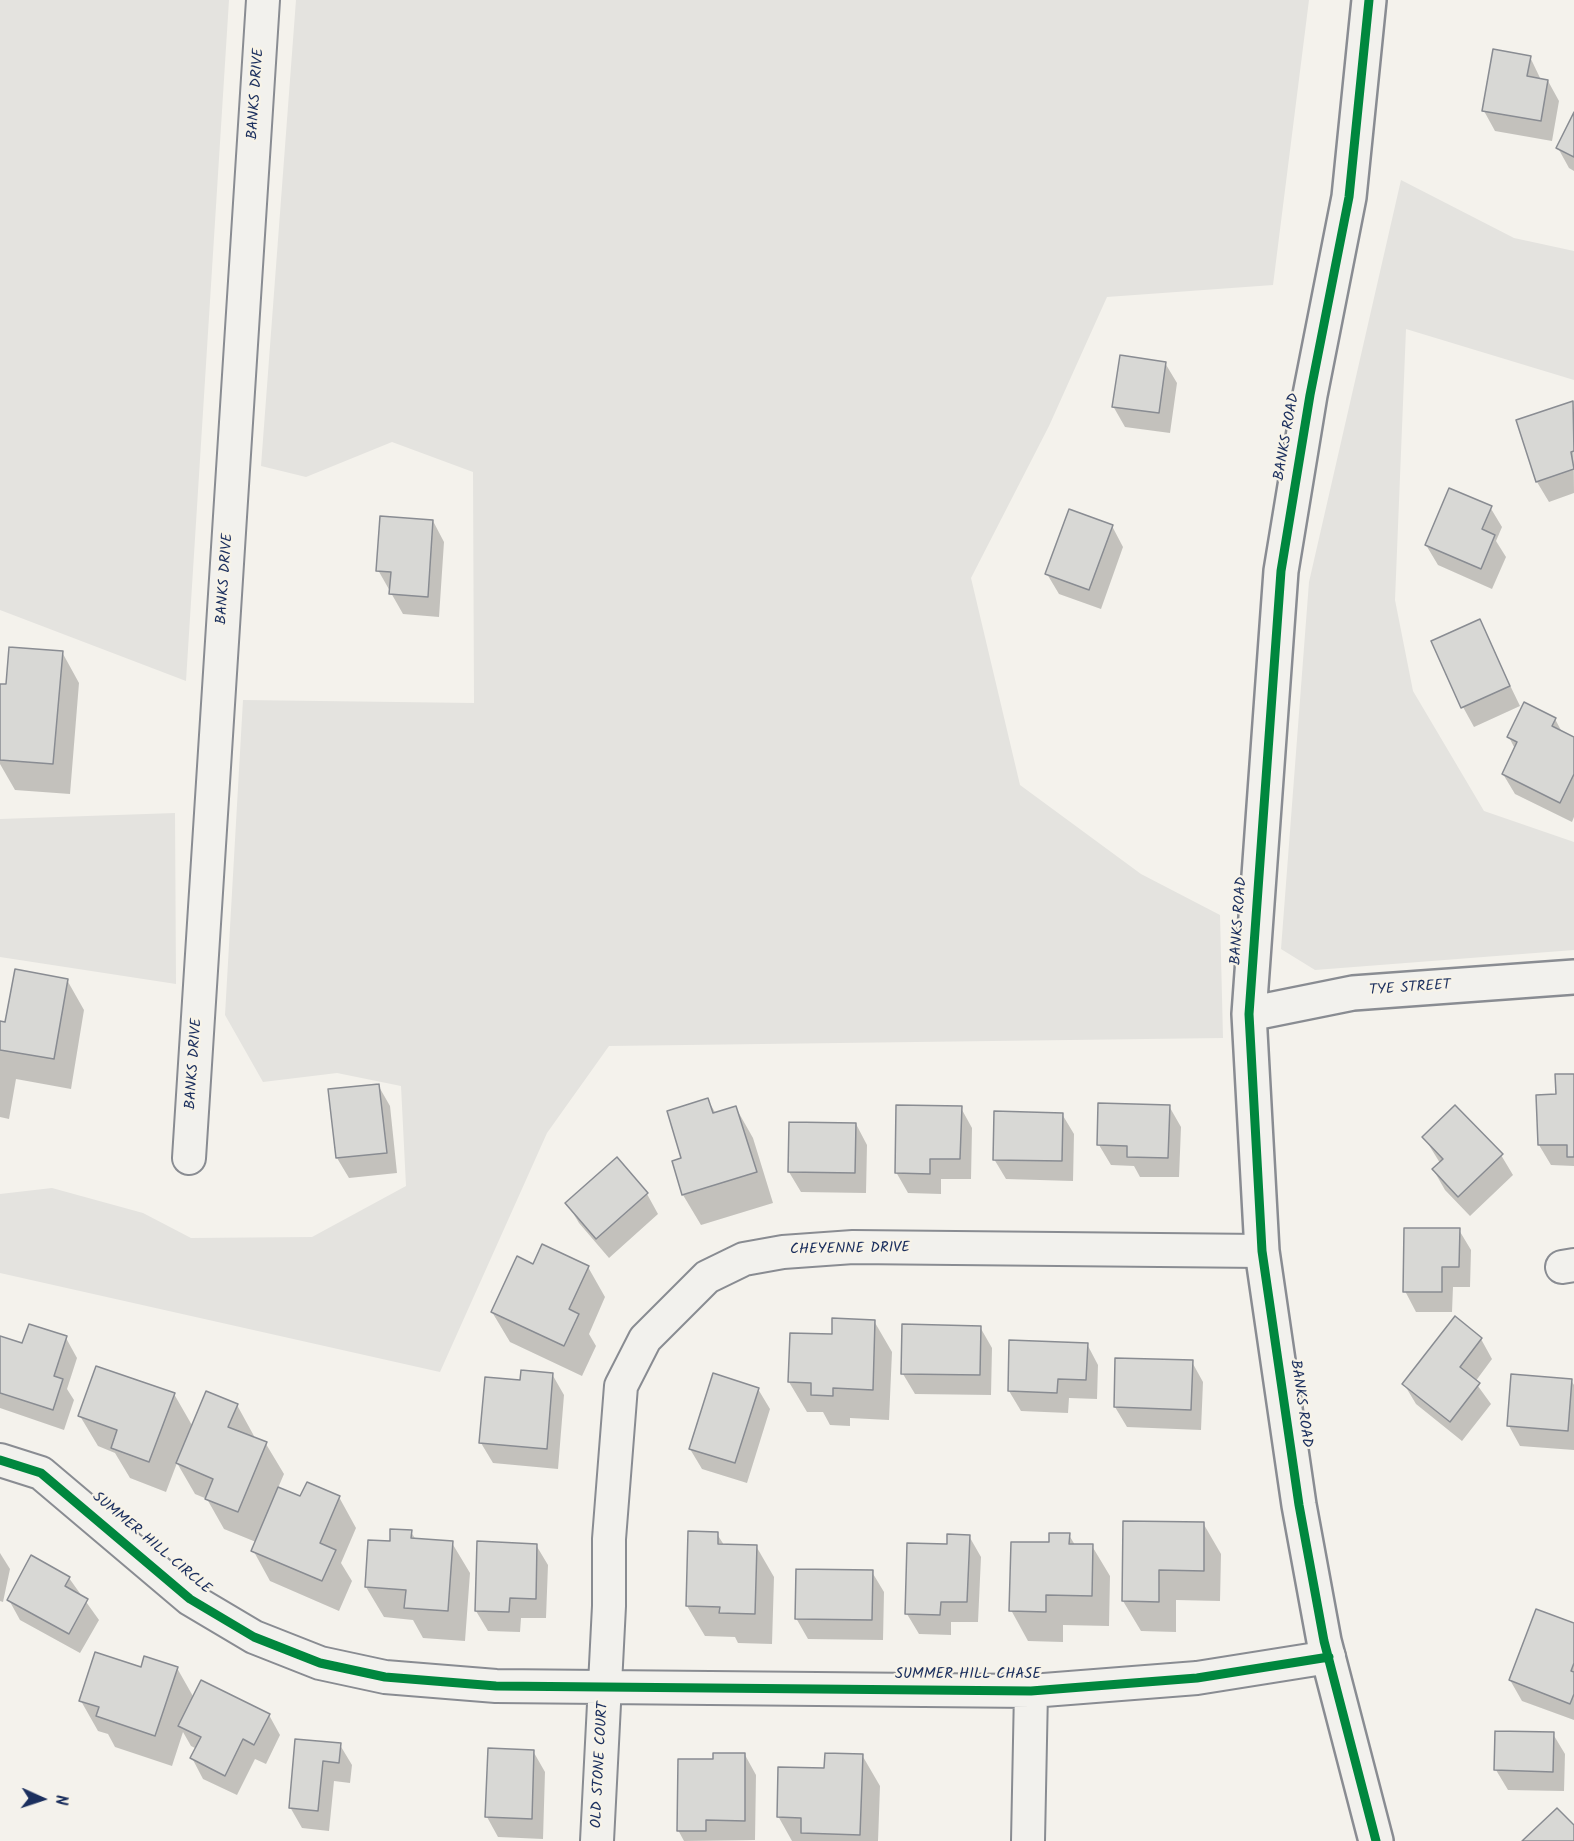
<!DOCTYPE html>
<html>
<head>
<meta charset="utf-8">
<style>
	body { margin:0 }
	#map { position:relative; width:1574px; height:1841px; overflow:hidden; background:#f4f2ec; font-family:Kalam,sans-serif }
	canvas { display:block }
	.north { position:absolute; left:12px; top:1769px; width:60px; height:60px; -webkit-text-stroke:4px #f7f3e8; paint-order:stroke; rotate:93deg; font-size:16px; font-weight:700; line-height:24px; text-align:center; color:#1b2f5e }
	.north::after { content:''; display:block; margin:auto; width:21px; height:27px; background:#1b2f5e; clip-path:polygon(50% 0,100% 100%,50% 72%,0 100%) }
</style>
</head>
<body>
<div id="map">
<canvas width="1574" height="1841"></canvas>
<div class="north">N</div>
</div>
<script>
const context = document.querySelector('canvas').getContext('2d');
context.lineJoin = 'round';
function fillPath(path, color) {
  context.fillStyle = color;
  context.fill(path, 'evenodd');
}
function toPath(rows) {
  const path = new Path2D();
  for (const r of rows) {
    path.moveTo(r[0], r[1]);
    for (let i = 2; i < r.length; i += 2) path.lineTo(r[i], r[i + 1]);
  }
  return path;
}
function strokePath(path, color, width, dash) {
  context.strokeStyle = color;
  context.lineWidth = width;
  context.lineCap = dash ? 'butt' : 'round';
  context.setLineDash(dash || []);
  context.stroke(path);
}
function label(font, color, halo, rows, align = 'center') {
  context.font = font + ' Kalam,sans-serif';
  context.lineWidth = 4.5;
  context.setLineDash([]);
  context.textBaseline = 'middle';
  context.strokeStyle = halo;
  context.fillStyle = color;
  for (const [text, x, y, turn = 0] of rows) {
    context.save();
    context.translate(x, y);
    context.rotate((+turn || 0) * Math.PI / 180);
    context.textAlign = isNaN(turn) ? turn : align;
    if (halo) context.strokeText(text, 0, 0);
    context.fillText(text, 0, 0);
    context.restore();
  }
}
const built = toPath([
	[0,0,229,0,186,681,0,610],
	[296,0,1309,0,1273,285,1107,297,1049,426,971,578,1020,785,1141,874,1220,915,1223,1038,609,1046,547,1133,440,1372,0,1273,0,1194,52,1188,143,1213,191,1238,312,1237,406,1186,401,1086,337,1073,263,1082,225,1015,243,700,474,703,473,472,392,442,306,477,261,466],
	[1401,180,1514,238,1574,251,1574,380,1406,329,1395,600,1413,691,1484,811,1574,842,1574,950,1315,970,1281,949,1309,582],
	[175,813,176,984,0,957,0,819]
]);
const shadow = toPath([
	[1530,57,1541,80,1548,81,1559,101,1552,141,1495,131,1484,111],
	[1574,115,1574,171,1569,168,1558,148],
	[1165,363,1177,383,1170,433,1125,427,1113,406],
	[1573,403,1574,493,1549,502,1537,482],
	[1490,507,1502,527,1496,541,1506,557,1492,589,1438,565,1426,545],
	[433,521,444,542,439,617,403,614,378,570],
	[1112,526,1123,547,1101,609,1059,594,1047,574],
	[1479,621,1520,706,1474,727,1463,707],
	[62,652,79,683,70,794,15,790,0,764,0,685,7,686],
	[1555,719,1563,734,1574,739,1574,817,1572,822,1515,794,1503,774,1515,749,1509,737],
	[67,980,84,1010,71,1089,16,1079,9,1119,0,1117,0,1023,6,1024],
	[1574,1076,1574,1166,1551,1165,1539,1145,1557,1096],
	[378,1085,390,1106,397,1173,349,1178,337,1158],
	[708,1100,716,1114,736,1108,753,1138,773,1203,701,1225,683,1195,683,1159],
	[1169,1106,1181,1127,1179,1177,1140,1177,1134,1166,1111,1165,1099,1145],
	[961,1108,972,1128,971,1179,941,1179,941,1194,908,1193,896,1172],
	[1062,1114,1074,1134,1073,1181,1006,1179,994,1159],
	[856,1124,867,1145,866,1193,801,1192,789,1172],
	[1424,1137,1501,1155,1513,1175,1470,1216,1445,1190,1433,1169,1440,1163],
	[647,1194,658,1214,609,1258,579,1223,567,1203],
	[1459,1230,1471,1250,1470,1287,1453,1287,1452,1312,1416,1312,1405,1291],
	[534,1266,588,1267,605,1297,589,1334,596,1346,582,1376,510,1342,492,1312],
	[874,1321,892,1352,889,1420,850,1418,850,1426,830,1425,823,1412,807,1412,789,1382,833,1336],
	[980,1327,992,1348,991,1395,915,1394,903,1374],
	[0,1337,23,1345,66,1338,77,1358,67,1389,74,1400,64,1430,0,1408],
	[1481,1339,1492,1359,1475,1382,1491,1404,1462,1441,1416,1404,1404,1384],
	[1087,1344,1098,1365,1097,1399,1069,1398,1068,1413,1021,1411,1009,1391],
	[1192,1362,1203,1382,1201,1430,1127,1427,1115,1407],
	[552,1374,564,1395,558,1469,493,1463,481,1443,522,1381],
	[1571,1380,1574,1385,1574,1450,1520,1446,1509,1426],
	[758,1389,770,1409,747,1483,702,1469,690,1449],
	[174,1394,193,1427,237,1405,254,1436,253,1438,266,1444,284,1474,278,1488,301,1498,339,1497,356,1528,341,1563,352,1581,339,1611,270,1581,253,1550,256,1542,224,1529,207,1499,195,1494,177,1463,166,1492,130,1478,115,1453,98,1446,80,1416],
	[1203,1523,1221,1554,1220,1601,1176,1600,1176,1632,1141,1631,1123,1601],
	[411,1532,416,1540,452,1543,470,1573,465,1641,423,1638,413,1620,384,1617,366,1587,391,1542],
	[690,1533,717,1534,724,1545,756,1546,774,1577,772,1644,738,1643,735,1637,705,1636,687,1606],
	[1069,1535,1075,1545,1092,1546,1110,1576,1109,1626,1063,1625,1063,1642,1028,1641,1011,1610,1050,1544],
	[969,1536,981,1557,978,1622,951,1622,951,1635,919,1634,907,1614,949,1545],
	[536,1545,548,1565,546,1618,521,1618,520,1632,488,1631,476,1611],
	[0,1553,10,1569,3,1602,0,1601],
	[872,1572,884,1592,883,1640,808,1639,796,1618],
	[69,1578,99,1620,80,1653,20,1620,9,1600],
	[1574,1625,1574,1720,1522,1701,1510,1680],
	[177,1668,194,1698,269,1715,280,1735,266,1764,255,1759,237,1795,203,1779,192,1758,197,1749,191,1746,183,1732,172,1766,115,1747,108,1734,98,1731,81,1701,142,1669],
	[1553,1734,1565,1754,1564,1791,1508,1790,1496,1770],
	[297,1740,340,1745,352,1765,350,1783,334,1781,329,1831,302,1828,290,1807],
	[533,1751,545,1772,543,1839,498,1837,487,1817],
	[745,1755,756,1775,755,1840,684,1841,678,1830,714,1760],
	[862,1755,880,1786,878,1841,792,1841,778,1816,826,1770]
]);
const building = toPath([
	[1493,49,1531,56,1527,76,1548,80,1541,121,1482,111,1493,49],
	[1574,112,1574,157,1556,148,1574,112],
	[1120,355,1166,362,1159,413,1112,407,1120,355],
	[1573,401,1574,451,1571,452,1574,469,1536,482,1516,420,1573,401],
	[1449,488,1492,506,1482,529,1495,535,1481,569,1425,545,1449,488],
	[1069,509,1113,525,1089,590,1045,574,1069,509],
	[380,516,433,520,428,597,389,594,391,572,376,571,380,516],
	[1480,619,1510,686,1461,708,1431,641,1480,619],
	[9,647,63,651,53,764,0,760,0,684,6,684,9,647],
	[1524,702,1556,718,1552,726,1574,737,1574,774,1560,803,1502,774,1517,742,1507,737,1524,702],
	[15,969,68,979,54,1059,0,1050,0,1021,5,1022,15,969],
	[1555,1074,1574,1074,1574,1157,1567,1157,1567,1145,1538,1145,1536,1095,1556,1094,1555,1074],
	[379,1084,387,1153,336,1158,328,1089,379,1084],
	[708,1098,713,1113,736,1106,757,1172,682,1195,672,1161,681,1158,667,1111,708,1098],
	[1098,1103,1170,1105,1168,1158,1127,1157,1127,1146,1097,1145,1098,1103],
	[896,1105,962,1106,960,1159,930,1159,930,1174,895,1173,896,1105],
	[1455,1105,1503,1154,1458,1197,1432,1169,1443,1159,1422,1137,1455,1105],
	[994,1111,1063,1113,1062,1161,993,1160,994,1111],
	[789,1122,856,1123,855,1173,788,1172,789,1122],
	[617,1157,648,1193,596,1239,565,1203,617,1157],
	[1404,1228,1460,1228,1459,1267,1442,1267,1442,1292,1403,1292,1404,1228],
	[542,1244,589,1266,569,1309,579,1314,564,1346,491,1312,517,1256,533,1264,542,1244],
	[1455,1316,1482,1338,1460,1367,1480,1383,1450,1422,1402,1384,1455,1316],
	[832,1318,875,1320,873,1390,833,1388,833,1396,811,1395,811,1383,788,1382,790,1333,832,1334,832,1318],
	[29,1324,67,1336,54,1376,63,1379,53,1410,0,1393,0,1336,22,1343,29,1324],
	[902,1324,981,1326,980,1375,901,1374,902,1324],
	[1009,1340,1088,1343,1086,1380,1058,1379,1057,1393,1008,1391,1009,1340],
	[1115,1358,1193,1360,1191,1410,1114,1407,1115,1358],
	[96,1366,175,1393,149,1462,111,1448,117,1430,78,1416,96,1366],
	[521,1370,553,1373,547,1449,479,1443,485,1377,520,1380,521,1370],
	[713,1373,759,1388,735,1463,689,1449,713,1373],
	[1511,1374,1572,1379,1568,1431,1507,1426,1511,1374],
	[206,1391,238,1404,228,1427,267,1442,238,1512,205,1499,213,1479,176,1463,206,1391],
	[307,1482,340,1496,320,1543,336,1550,322,1581,251,1551,278,1487,300,1496,307,1482],
	[1123,1521,1204,1522,1204,1571,1159,1570,1159,1602,1122,1601,1123,1521],
	[390,1529,412,1530,411,1538,453,1541,448,1611,404,1608,406,1590,365,1587,368,1540,390,1541,390,1529],
	[688,1531,718,1532,718,1544,757,1545,755,1614,719,1613,720,1607,686,1606,688,1531],
	[1049,1533,1070,1533,1069,1544,1093,1544,1092,1596,1046,1595,1046,1612,1009,1611,1011,1542,1049,1542,1049,1533],
	[947,1534,970,1535,967,1602,941,1602,940,1615,905,1614,907,1543,947,1544,947,1534],
	[477,1541,537,1544,536,1599,510,1598,509,1612,475,1611,477,1541],
	[31,1555,70,1577,65,1586,88,1599,69,1634,7,1600,31,1555],
	[796,1569,873,1570,872,1620,795,1619,796,1569],
	[1536,1609,1574,1623,1574,1663,1571,1671,1574,1672,1574,1694,1570,1704,1509,1680,1536,1609],
	[95,1652,141,1667,144,1656,178,1667,155,1736,96,1716,99,1707,79,1701,95,1652],
	[201,1680,270,1714,254,1745,243,1739,225,1776,190,1758,201,1737,178,1726,201,1680],
	[1495,1731,1554,1732,1553,1772,1494,1770,1495,1731],
	[295,1739,341,1743,339,1763,323,1761,318,1811,289,1808,295,1739],
	[488,1748,534,1750,532,1819,485,1817,488,1748],
	[713,1753,745,1753,745,1821,706,1820,706,1831,677,1831,678,1759,713,1759,713,1753],
	[825,1753,863,1754,860,1835,801,1833,801,1818,777,1817,778,1767,824,1768,825,1753],
	[1557,1808,1574,1825,1574,1841,1522,1841,1557,1808]
]);
const street = toPath([
	[189,1158,263,0],
	[1562,1267,1574,1265],
	[0,1460,41,1473,190,1599,254,1637,320,1663,385,1677,496,1686,1031,1691,1197,1678,1329,1657],
	[597,1841,609,1606,609,1539,621,1386,645,1339,707,1277,744,1259,783,1252,853,1247,1262,1251],
	[1028,1841,1031,1691]
]);
const secondary = toPath([
	[1369,0,1349,197,1310,395,1281,571,1249,1014,1262,1251,1299,1505,1324,1641,1376,1841],
	[1249,1014,1353,993,1574,977]
]);
const cycleway = toPath([
	[1369,0,1349,197,1310,395,1281,571,1249,1014,1262,1251,1299,1505,1324,1641,1376,1841],
	[0,1460,41,1473,190,1599,254,1637,320,1663,385,1677,496,1686,1031,1691,1197,1678,1329,1657]
]);
const streetNames = [
	["BANKS DRIVE",257,94,-86],
	["BANKS ROAD",1288,437,-80],
	["BANKS DRIVE",226,579,-86],
	["BANKS ROAD",1240,921,-86],
	["TYE STREET",1410,989,-4],
	["BANKS DRIVE",195,1064,-86],
	["CHEYENNE DRIVE",850,1250,-1],
	["BANKS ROAD",1300,1404,82],
	["SUMMER HILL CIRCLE",151,1544,40],
	["SUMMER HILL CHASE",968,1675],
	["OLD STONE COURT",601,1765,-87]
];
fillPath(built, '#e4e3df');
fillPath(shadow, '#0003');
fillPath(building, '#d8d8d5');
strokePath(building, '#898c92', 1.5);
strokePath(street, '#898c92', 36);
strokePath(secondary, '#898c92', 38);
strokePath(street, '#f2f1ed', 32);
strokePath(secondary, '#f2f1ed', 33);
strokePath(cycleway, '#00873e', 9);
label('15px', '#1b2f5e', '#f7f3e8', streetNames);
</script>
</body>
</html>
